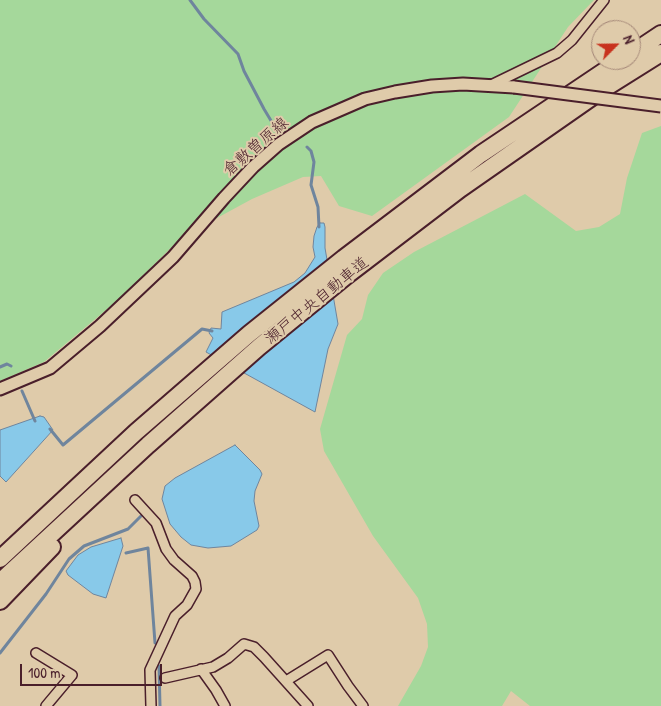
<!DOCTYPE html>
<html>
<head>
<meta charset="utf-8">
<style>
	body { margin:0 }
	#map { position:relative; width:661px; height:706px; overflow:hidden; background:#dfcbaa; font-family:"Patrick Hand",sans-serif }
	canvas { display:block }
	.north { position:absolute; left:591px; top:20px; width:50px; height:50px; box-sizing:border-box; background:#dfcbaa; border:1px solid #a38677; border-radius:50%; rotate:67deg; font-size:14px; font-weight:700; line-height:20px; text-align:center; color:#4a1f2b }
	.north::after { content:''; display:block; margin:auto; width:18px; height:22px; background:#c8321e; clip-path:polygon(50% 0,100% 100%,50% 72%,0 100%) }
	.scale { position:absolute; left:20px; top:664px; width:142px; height:22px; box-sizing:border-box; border:2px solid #4a1f2b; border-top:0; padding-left:6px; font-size:15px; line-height:18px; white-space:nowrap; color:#4a1f2b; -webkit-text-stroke:4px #dfcbaa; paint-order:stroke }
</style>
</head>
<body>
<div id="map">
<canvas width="661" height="706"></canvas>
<div class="north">N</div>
<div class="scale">100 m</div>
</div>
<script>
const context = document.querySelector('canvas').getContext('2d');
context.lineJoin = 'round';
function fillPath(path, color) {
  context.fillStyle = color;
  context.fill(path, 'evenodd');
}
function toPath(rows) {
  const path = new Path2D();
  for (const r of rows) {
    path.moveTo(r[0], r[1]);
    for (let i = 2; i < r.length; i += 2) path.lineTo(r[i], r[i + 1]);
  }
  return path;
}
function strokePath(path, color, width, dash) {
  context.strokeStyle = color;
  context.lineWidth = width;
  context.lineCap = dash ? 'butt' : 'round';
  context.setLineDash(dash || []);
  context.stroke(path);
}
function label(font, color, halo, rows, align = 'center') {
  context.font = font + ' "Patrick Hand","Klee One",sans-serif';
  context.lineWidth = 4;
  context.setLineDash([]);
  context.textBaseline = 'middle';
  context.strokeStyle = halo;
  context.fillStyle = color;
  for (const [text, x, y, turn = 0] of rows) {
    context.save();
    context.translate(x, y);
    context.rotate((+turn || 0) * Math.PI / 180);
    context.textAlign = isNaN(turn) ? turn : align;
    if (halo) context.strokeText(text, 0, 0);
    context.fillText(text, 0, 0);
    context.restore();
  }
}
const green = toPath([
	[0,0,594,0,568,27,509,117,372,216,339,206,321,176,303,177,252,199,182,237,118,300,44,362,0,381],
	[661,126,661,706,530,706,511,691,502,706,398,706,421,666,428,647,427,624,418,598,373,536,324,451,320,429,347,335,362,319,368,295,383,273,414,252,525,194,576,231,599,227,620,214,627,178,642,133]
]);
const water = toPath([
	[320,223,324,223,325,227,325,248,338,324,328,349,315,412,206,352,213,338,209,333,211,328,221,329,222,312,294,282,305,273,315,257,313,247,314,236,317,227,320,223],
	[40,416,44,417,53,430,6,482,0,476,0,430,40,416],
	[235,445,260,470,262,474,255,491,254,501,259,526,257,530,231,546,208,548,191,545,181,537,170,524,162,499,165,486,175,478,235,445],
	[121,538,123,546,106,598,93,594,68,575,66,571,78,555,91,547,121,538]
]);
const stream = toPath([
	[190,0,204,19,238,54,244,71,264,109,273,124],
	[307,147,311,151,314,162,311,185,318,207,319,227],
	[0,367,7,364,11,366],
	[22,391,35,421],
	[50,429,63,445,202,329,212,331],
	[126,553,148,548,155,643],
	[0,653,46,594,69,559,84,546,128,529,141,516],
	[159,666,160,706]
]);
const minor = toPath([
	[491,85,557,53,572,40,604,0],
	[135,500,156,523,166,549,174,560,192,576,195,582,196,589,187,605,175,616,150,670,151,706],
	[36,653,72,675,46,706],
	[201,669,216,690,225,706],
	[165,678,213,667,228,658,244,644,254,647,264,657,308,706],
	[286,681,328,655,348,686,363,706]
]);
const tertiary = toPath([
	[0,389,50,368,100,326,173,257,224,198,253,167,279,144,312,122,365,99,395,92,432,86,463,84,514,87]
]);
const motorway = toPath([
	[631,54,661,34],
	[0,559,136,432,249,334,344,258,481,154,621,60],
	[0,582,148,445,259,347,346,276,460,189,602,90,661,53],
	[0,601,52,547]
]);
const tertiaryBridge = toPath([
	[514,87,661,106]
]);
const streetNames = [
	["倉敷曽原線",256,147,-41],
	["瀬戸中央自動車道",317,301,-39]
];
fillPath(green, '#a5d89b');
fillPath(water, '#88c9e9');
strokePath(water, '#6f859d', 1);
strokePath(stream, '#6f859d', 3);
strokePath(minor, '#4a1f2b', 12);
strokePath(tertiary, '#4a1f2b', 15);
strokePath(motorway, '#4a1f2b', 20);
strokePath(minor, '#dfcbaa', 9);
strokePath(tertiary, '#dfcbaa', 11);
strokePath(motorway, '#dfcbaa', 16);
strokePath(tertiaryBridge, '#4a1f2b', 15, []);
strokePath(tertiaryBridge, '#dfcbaa', 11);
label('16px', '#4a1f2b', '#dfcbaa', streetNames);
</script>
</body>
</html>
